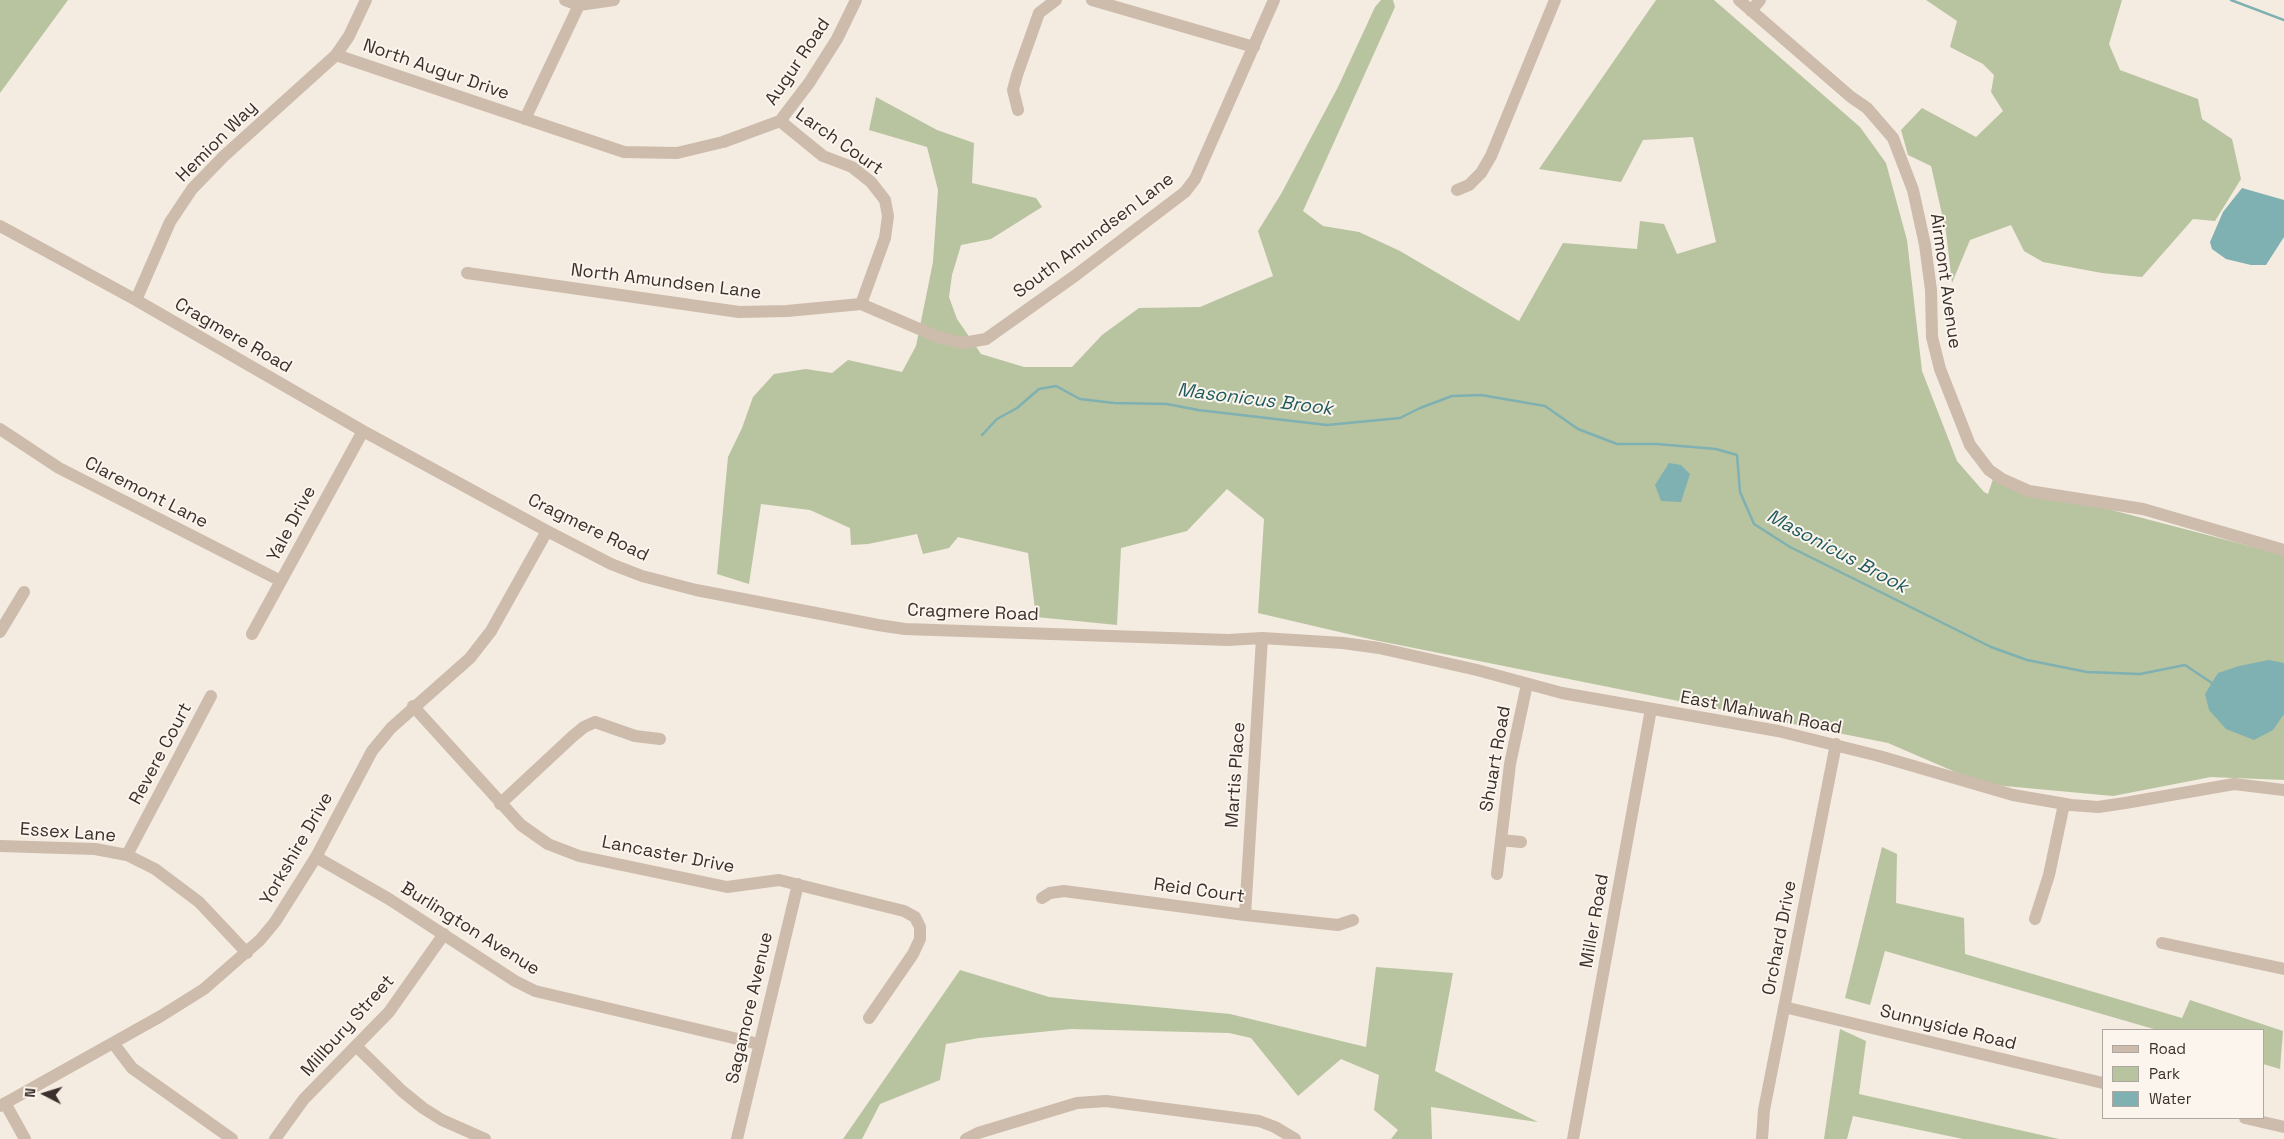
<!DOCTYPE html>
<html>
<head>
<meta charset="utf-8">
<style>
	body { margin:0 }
	#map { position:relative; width:2284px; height:1139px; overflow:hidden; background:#f4ebe1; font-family:"Space Grotesk",sans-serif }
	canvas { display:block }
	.legend { position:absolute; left:2102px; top:1029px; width:162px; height:90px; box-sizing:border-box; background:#fbf5ee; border:1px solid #aea6a0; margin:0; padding:6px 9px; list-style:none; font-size:15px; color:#3b302b }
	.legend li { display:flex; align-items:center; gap:10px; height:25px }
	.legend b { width:25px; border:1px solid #aea6a0 }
	.north { position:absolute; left:20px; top:1069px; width:50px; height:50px; -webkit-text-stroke:4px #fbf5ee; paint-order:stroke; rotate:275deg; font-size:14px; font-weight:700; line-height:20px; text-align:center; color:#3b302b }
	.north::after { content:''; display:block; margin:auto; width:18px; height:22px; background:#3b302b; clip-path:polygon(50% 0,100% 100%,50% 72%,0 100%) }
</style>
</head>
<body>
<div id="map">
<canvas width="2284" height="1139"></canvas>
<ul class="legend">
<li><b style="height:6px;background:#cdbbac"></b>Road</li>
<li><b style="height:14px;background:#b8c4a0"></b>Park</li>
<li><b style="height:14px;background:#7fb0b2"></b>Water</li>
</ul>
<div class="north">N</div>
</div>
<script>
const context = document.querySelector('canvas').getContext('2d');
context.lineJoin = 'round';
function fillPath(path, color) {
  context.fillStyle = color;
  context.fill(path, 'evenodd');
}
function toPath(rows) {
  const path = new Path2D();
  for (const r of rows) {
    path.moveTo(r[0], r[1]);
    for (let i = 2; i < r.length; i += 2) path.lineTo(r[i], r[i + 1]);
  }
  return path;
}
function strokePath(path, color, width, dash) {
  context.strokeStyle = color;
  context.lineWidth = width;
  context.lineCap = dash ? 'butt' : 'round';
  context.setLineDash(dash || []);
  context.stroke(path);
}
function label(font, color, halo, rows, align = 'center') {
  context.font = font + ' "Space Grotesk",sans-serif';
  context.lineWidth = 4;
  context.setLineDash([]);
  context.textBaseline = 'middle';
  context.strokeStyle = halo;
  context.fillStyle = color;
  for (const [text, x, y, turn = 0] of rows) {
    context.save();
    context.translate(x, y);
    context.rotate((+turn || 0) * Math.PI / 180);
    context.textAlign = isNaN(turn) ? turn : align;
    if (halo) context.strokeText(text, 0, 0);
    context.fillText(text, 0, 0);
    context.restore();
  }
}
const green = toPath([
	[0,0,68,0,0,93],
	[1381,0,1393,0,1395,7,1303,211,1323,226,1359,232,1400,251,1519,321,1563,243,1637,249,1640,221,1664,224,1677,254,1716,242,1693,137,1643,140,1621,182,1539,169,1656,0,1714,0,1860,127,1886,163,1907,240,1922,371,1957,461,1984,492,1988,494,1993,479,2284,555,2284,780,2211,777,2113,796,1983,784,1888,743,1374,640,1258,613,1264,519,1227,489,1187,531,1121,548,1117,625,1036,617,1028,553,958,537,949,548,923,554,917,534,868,544,851,545,850,528,810,510,761,504,749,584,717,574,728,457,742,428,753,397,774,374,806,369,832,373,848,360,902,372,916,346,933,262,938,190,927,147,869,130,876,97,937,130,974,143,972,183,1036,198,1042,207,991,239,961,245,952,275,949,297,957,319,981,354,1024,367,1072,367,1102,335,1139,308,1200,307,1273,276,1258,231,1281,194,1338,87,1375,7],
	[1926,0,2122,0,2109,44,2120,70,2198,99,2202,119,2232,139,2241,179,2215,221,2193,219,2142,277,2102,273,2043,262,2024,251,2011,225,1970,240,1952,283,1946,232,1932,170,1931,166,1908,155,1901,130,1922,108,1976,137,2003,111,1991,92,1994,75,1983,64,1950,47,1957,21],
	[1882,847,1897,854,1896,903,1964,918,1965,954,2182,1018,2190,1000,2283,1031,2280,1069,2263,1064,2263,1030,2157,1030,1885,951,1870,1005,1845,998],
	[1376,967,1453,973,1435,1071,1538,1122,1431,1107,1432,1139,1391,1139,1398,1130,1374,1110,1379,1075,1341,1059,1298,1096,1251,1038,1229,1033,1071,1029,979,1038,946,1044,940,1080,880,1104,862,1139,843,1139,960,970,1049,997,1230,1014,1366,1047],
	[1840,1029,1866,1041,1859,1094,2059,1139,1963,1139,1853,1116,1847,1139,1824,1139]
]);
const water = toPath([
	[2242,188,2284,200,2284,237,2266,265,2251,265,2226,259,2212,249,2210,242,2223,212],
	[1669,463,1681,465,1690,474,1681,502,1661,501,1655,485],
	[2269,660,2284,663,2284,714,2273,730,2254,740,2226,729,2209,710,2205,694,2218,673,2239,666]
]);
const stream = toPath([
	[2231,0,2284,20],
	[982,435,997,419,1017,408,1039,389,1056,386,1080,399,1114,403,1167,404,1198,410,1327,425,1400,418,1420,408,1452,396,1481,395,1545,406,1578,429,1617,444,1657,444,1716,449,1737,455,1740,492,1754,524,1790,547,1991,647,2027,660,2087,672,2140,674,2185,665,2212,683]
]);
const minor = toPath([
	[565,0,579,5,614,0],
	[1092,0,1254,47],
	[1739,0,1851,97,1867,108,1893,138,1913,190,1925,245,1931,290,1932,337,1940,369,1970,445,1989,470,2002,479,2029,491,2143,509,2284,550],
	[1751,11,1760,0],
	[336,55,624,152,677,153,723,142,780,121,809,83,837,39,856,0],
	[1018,110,1013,90,1017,75,1039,13,1056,0],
	[525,119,579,5],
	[780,121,823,156,852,167,871,182,885,200,888,216,885,238,861,304],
	[1457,190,1469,185,1481,173,1491,156,1555,0],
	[0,226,136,300,363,431,547,531,611,564,642,576,696,590,878,625,905,629,1228,640,1262,638,1343,643,1379,648,1477,670,1562,693,1778,731,1879,756,2013,795,2071,805,2098,807,2125,803,2234,784,2284,790],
	[467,273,739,312,787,311,861,304,938,337,963,343,986,339,1076,275,1185,192,1195,179,1274,0],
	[136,300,170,222,192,189,224,156,336,55,349,36,366,0],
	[0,429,59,468,281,581],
	[0,632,24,592],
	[252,634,363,431],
	[413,706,521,825,548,844,579,856,727,887,779,880,904,911,915,917,920,927,920,939,913,954,869,1018],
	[500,804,573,736,584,727,595,722,635,736,660,739],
	[1501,840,1521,842],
	[0,846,95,849,127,855,155,869,199,902,247,953],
	[127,855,211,696],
	[316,857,389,899,515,981,535,991,759,1044],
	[1497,874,1510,764,1527,684],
	[1042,898,1050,893,1064,891,1245,915,1338,925,1353,920],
	[1245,915,1262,638],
	[2035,919,2049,875,2064,804],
	[2162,943,2284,969],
	[1784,1007,2103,1083],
	[113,1043,132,1068,232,1139],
	[356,1046,402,1091,423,1108,442,1120,485,1139],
	[5,1103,25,1139],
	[0,1106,161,1016,204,989,260,940,275,922,316,857,372,751,391,728,470,658,491,631,547,531],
	[2245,1118,2284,1127],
	[275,1139,304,1099,389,1012,444,934],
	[737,1139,798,884],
	[966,1139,978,1133,1077,1103,1106,1101,1259,1121,1275,1127,1295,1139],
	[1573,1139,1651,709],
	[1762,1139,1764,1110,1836,744]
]);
const streetNames = [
	["Augur Road",798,62,-56],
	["North Augur Drive",436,70,19],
	["Hemion Way",217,142,-45],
	["Larch Court",839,142,35],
	["South Amundsen Lane",1094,236,-37],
	["Airmont Avenue",1945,281,82],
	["North Amundsen Lane",666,282,7],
	["Cragmere Road",233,336,30],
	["Claremont Lane",146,493,27],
	["Yale Drive",292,524,-62],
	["Cragmere Road",588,528,26],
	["Cragmere Road",973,613,2],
	["East Mahwah Road",1761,713,11],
	["Revere Court",161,754,-62],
	["Shuart Road",1496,759,-80],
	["Martis Place",1236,775,-86],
	["Essex Lane",68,833,4],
	["Yorkshire Drive",297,849,-60],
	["Lancaster Drive",668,855,11],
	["Reid Court",1199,891,8],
	["Miller Road",1595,921,-80],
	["Burlington Avenue",470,929,32],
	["Orchard Drive",1780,938,-79],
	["Sagamore Avenue",750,1008,-77],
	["Millbury Street",348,1026,-48],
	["Sunnyside Road",1948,1028,14]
];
const waterNames = [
	["Masonicus Brook",1255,400,7],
	["Masonicus Brook",1837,552,28]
];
fillPath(green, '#b8c4a0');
fillPath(water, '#7fb0b2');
strokePath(stream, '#7fb0b2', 2.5);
strokePath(minor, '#cdbbac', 12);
label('18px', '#3b302b', '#fbf5ee', streetNames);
label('italic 19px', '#1f5a5e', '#fbf5ee', waterNames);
</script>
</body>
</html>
